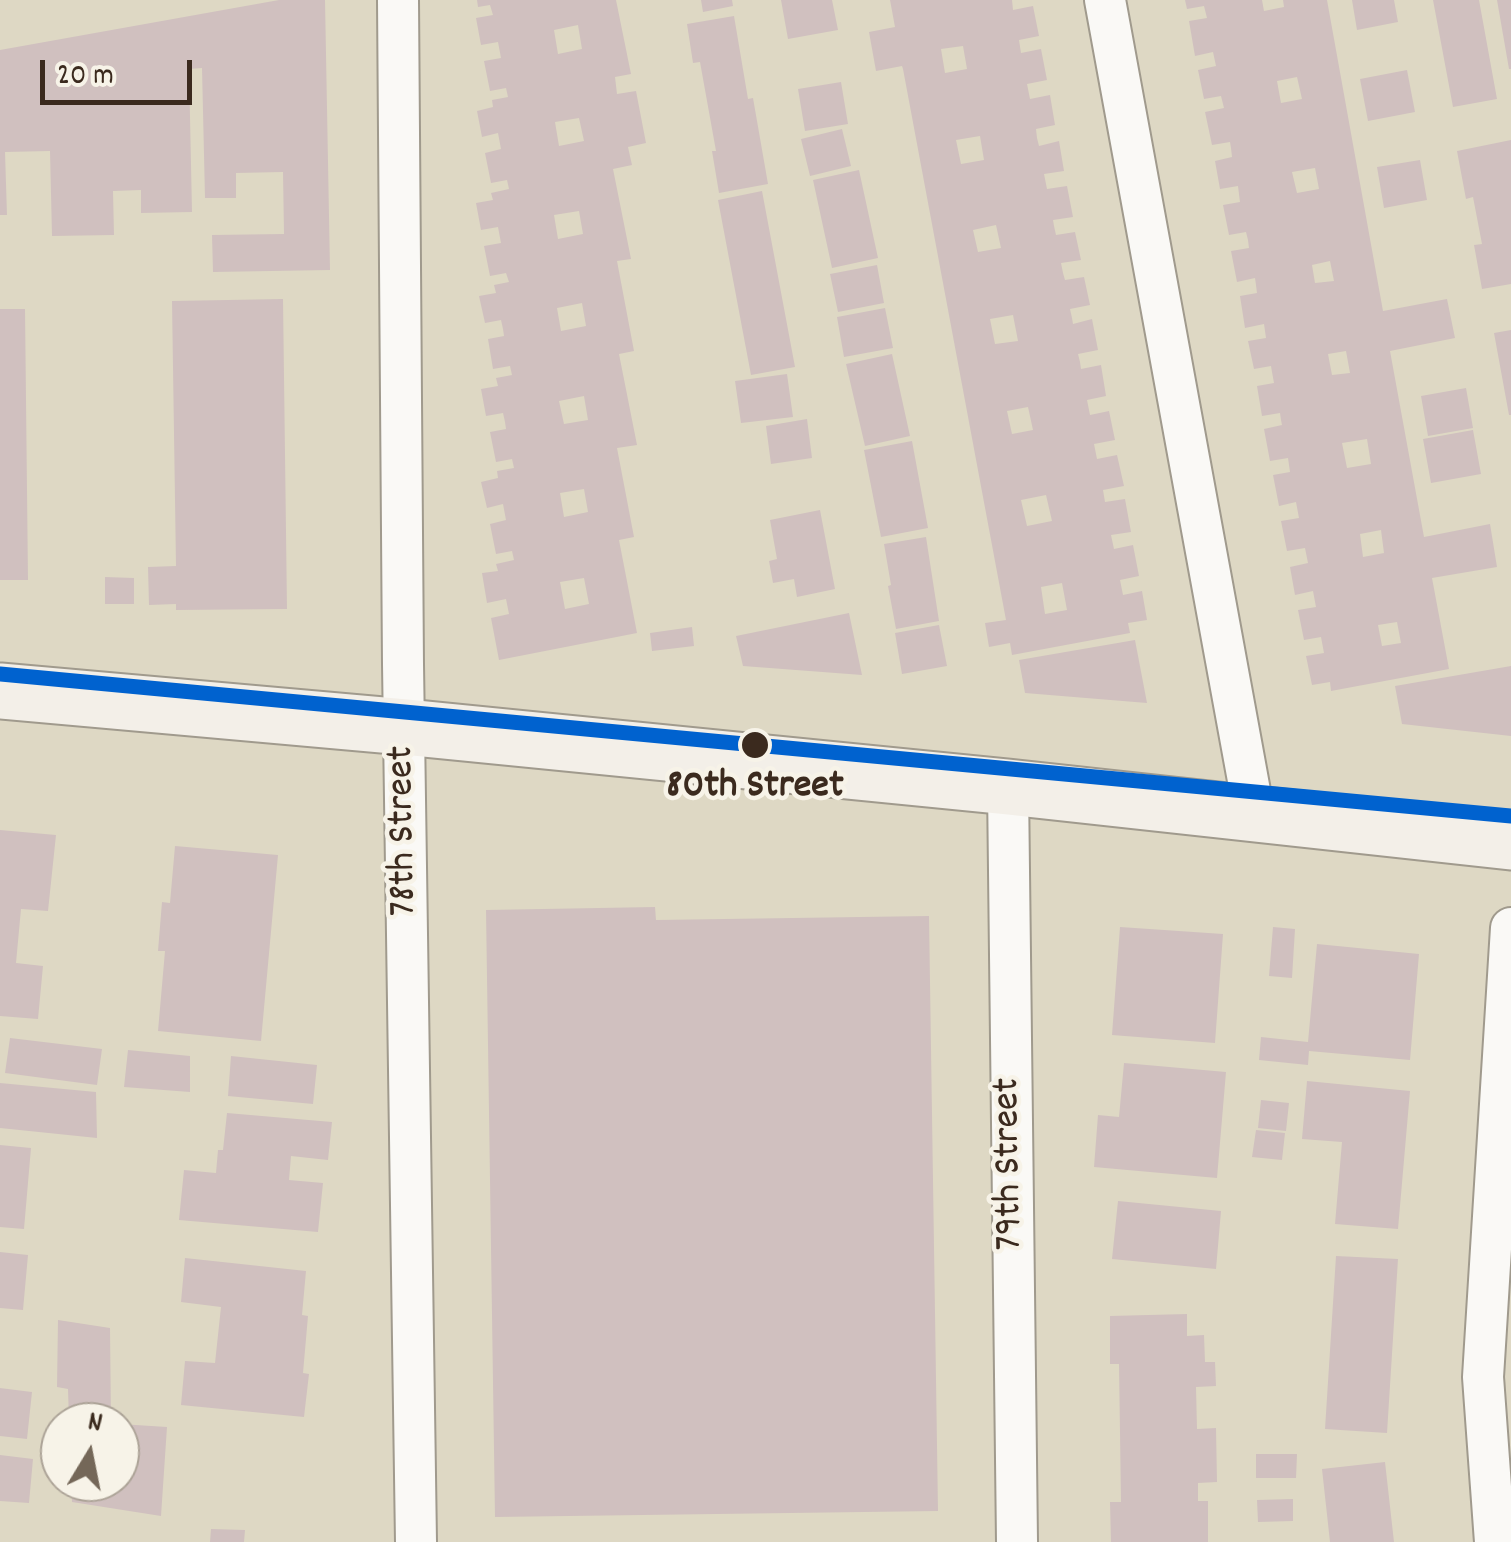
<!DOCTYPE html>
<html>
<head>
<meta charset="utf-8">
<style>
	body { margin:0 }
	#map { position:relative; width:1511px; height:1542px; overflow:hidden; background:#ded8c4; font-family:Dekko,sans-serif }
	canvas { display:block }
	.north { position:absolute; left:40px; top:1402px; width:100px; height:100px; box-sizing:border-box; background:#f7f3e8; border:2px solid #aca397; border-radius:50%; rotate:10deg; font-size:28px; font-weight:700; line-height:40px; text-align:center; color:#3b2a1e }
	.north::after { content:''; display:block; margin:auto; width:35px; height:45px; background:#746758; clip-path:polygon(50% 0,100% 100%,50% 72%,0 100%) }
	.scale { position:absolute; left:40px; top:60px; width:152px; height:45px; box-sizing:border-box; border:5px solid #3b2a1e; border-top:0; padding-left:12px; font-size:30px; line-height:35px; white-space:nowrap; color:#3b2a1e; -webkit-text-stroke:8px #f7f3e8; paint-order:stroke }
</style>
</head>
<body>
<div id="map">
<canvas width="1511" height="1542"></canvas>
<div class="north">N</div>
<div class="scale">20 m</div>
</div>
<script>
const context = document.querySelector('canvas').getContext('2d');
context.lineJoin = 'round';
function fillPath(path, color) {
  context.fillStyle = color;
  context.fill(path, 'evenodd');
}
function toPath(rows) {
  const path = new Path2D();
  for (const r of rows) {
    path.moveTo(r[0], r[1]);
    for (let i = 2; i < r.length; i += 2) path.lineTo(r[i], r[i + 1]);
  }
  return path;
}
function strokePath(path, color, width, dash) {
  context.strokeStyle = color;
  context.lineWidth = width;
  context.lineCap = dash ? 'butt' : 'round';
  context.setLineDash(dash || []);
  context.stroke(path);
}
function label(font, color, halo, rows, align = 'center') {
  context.font = font + ' Dekko,sans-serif';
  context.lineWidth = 9;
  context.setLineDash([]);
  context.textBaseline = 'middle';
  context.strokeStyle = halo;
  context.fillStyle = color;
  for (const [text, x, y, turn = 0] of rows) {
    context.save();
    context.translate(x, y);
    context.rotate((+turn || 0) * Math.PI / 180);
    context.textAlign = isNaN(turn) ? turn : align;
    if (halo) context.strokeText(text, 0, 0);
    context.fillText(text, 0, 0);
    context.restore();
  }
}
const building = toPath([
	[279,0,325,0,330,270,213,272,212,235,284,234,283,172,236,173,236,198,205,198,202,68,189,69,192,212,141,213,141,190,113,191,114,235,52,236,50,151,5,152,7,215,0,215,0,50],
	[477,0,616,0,631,74,615,77,617,94,636,91,646,143,628,147,632,165,613,169,631,259,617,261,634,351,619,354,637,445,617,448,634,537,619,540,637,633,499,660,491,618,509,614,506,599,487,603,482,573,498,571,496,564,514,560,512,551,496,554,490,524,506,520,503,504,487,508,481,482,498,478,497,471,514,468,512,459,496,462,490,432,506,429,505,422,503,413,486,416,481,389,498,386,496,378,512,375,510,366,493,369,488,339,504,336,503,329,501,320,485,323,479,296,496,293,494,285,509,282,506,273,490,276,484,246,501,243,498,227,481,230,476,203,493,200,491,193,509,189,507,180,491,183,485,153,501,149,498,133,482,137,477,111,493,107,492,100,508,97,506,88,490,91,484,61,501,58,498,42,481,45,476,18,493,15,490,5,478,7],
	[578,25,582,49,558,54,554,30],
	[579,118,584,141,559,146,555,122],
	[579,211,583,234,558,239,554,215],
	[582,303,586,326,561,331,557,308],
	[584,396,588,420,564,424,559,401],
	[584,489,588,512,564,517,560,493],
	[584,578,589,604,565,609,560,582],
	[701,0,732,0,733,6,703,12],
	[781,0,832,0,838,30,788,39],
	[890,0,1012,0,1013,10,1033,6,1039,36,1019,40,1021,53,1041,49,1047,80,1027,84,1030,99,1050,95,1055,125,1036,129,1037,138,1039,146,1059,141,1064,171,1044,174,1047,189,1067,186,1073,217,1053,220,1054,226,1056,235,1075,232,1081,260,1061,263,1063,273,1065,280,1084,277,1090,305,1070,309,1072,318,1073,324,1092,319,1098,350,1078,354,1080,362,1081,369,1101,365,1106,396,1087,400,1090,415,1109,411,1115,440,1094,444,1097,459,1117,455,1124,486,1103,490,1105,502,1125,499,1131,532,1111,535,1114,549,1133,545,1139,576,1120,580,1123,595,1142,591,1147,620,1128,623,1130,633,1012,655,1010,643,989,647,985,623,1006,620,903,69,902,66,876,71,869,32,895,27],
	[963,46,967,69,945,73,941,49],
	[980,136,984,160,961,164,956,140],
	[996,225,1001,248,978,252,973,230],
	[1013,315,1018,341,995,344,990,319],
	[1028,407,1033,430,1012,434,1007,411],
	[1046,495,1052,521,1027,526,1021,500],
	[1062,583,1067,610,1045,614,1041,587],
	[1185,0,1262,0,1264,11,1284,7,1283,0,1327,0,1383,311,1447,299,1455,338,1390,351,1424,537,1490,524,1497,567,1432,578,1449,669,1331,691,1330,682,1312,685,1306,656,1324,653,1321,637,1304,640,1298,610,1316,607,1313,591,1295,595,1290,567,1308,563,1305,548,1287,551,1281,521,1299,518,1296,502,1279,506,1273,475,1290,472,1288,458,1270,461,1264,429,1282,425,1281,420,1280,413,1262,416,1257,386,1274,383,1272,372,1271,366,1254,369,1248,341,1266,338,1264,324,1245,328,1240,296,1257,293,1256,285,1255,278,1237,282,1231,251,1249,248,1248,240,1246,232,1229,235,1223,205,1240,202,1238,186,1220,189,1215,161,1232,157,1231,148,1230,142,1212,145,1205,112,1224,108,1221,96,1204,99,1198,70,1216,66,1213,52,1195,56,1189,21,1207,18,1204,6,1187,9],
	[1297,77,1302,99,1281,103,1277,81],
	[1315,168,1319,189,1297,193,1292,172],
	[1330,261,1334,281,1315,283,1312,265],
	[1346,351,1350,373,1332,375,1328,354],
	[1367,439,1371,464,1347,468,1342,443],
	[1381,530,1384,553,1363,557,1360,534],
	[1397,622,1401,643,1382,646,1378,625],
	[1352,0,1394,0,1398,22,1357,30],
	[1433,0,1479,0,1497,99,1453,107],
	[1497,0,1511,0,1511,69,1509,69],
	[734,16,748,99,753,98,768,184,719,193,712,151,716,151,700,62,693,63,687,24],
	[1407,70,1415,112,1368,121,1360,79],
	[841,82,848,124,805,131,798,89],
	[842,129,851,166,810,176,801,139],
	[1511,140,1511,284,1482,289,1474,245,1482,244,1473,197,1466,199,1457,151],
	[1420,160,1427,200,1384,208,1377,167],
	[859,170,878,258,832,268,813,180],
	[762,191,795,367,751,375,718,200],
	[877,265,884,303,838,312,830,274],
	[283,299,287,609,176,610,176,604,149,605,148,567,176,566,172,301],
	[885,308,893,348,844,357,837,317],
	[0,309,25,309,28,580,0,580],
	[1511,330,1511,415,1509,415,1494,333],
	[892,354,910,436,865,446,846,364],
	[787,374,793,417,741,423,735,381],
	[1466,388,1473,428,1428,436,1421,396],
	[807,419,812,458,771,464,766,426],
	[1473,430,1481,474,1431,483,1423,439],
	[912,441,928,528,881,537,864,450],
	[820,510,835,589,797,597,794,579,773,583,769,561,777,559,770,520],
	[926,537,939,621,896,629,888,586,891,585,884,544],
	[105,577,134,578,134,604,105,604],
	[849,613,862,675,743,666,736,636],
	[939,625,947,666,902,674,895,633],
	[692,627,694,646,652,651,650,633],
	[1135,640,1147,703,1025,693,1019,660],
	[1511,666,1511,736,1402,724,1395,686],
	[0,830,56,835,48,911,21,909,16,963,43,966,38,1019,0,1016],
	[175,846,278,855,261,1041,158,1031,165,951,158,951,162,902,170,903],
	[655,907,656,920,929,916,938,1511,495,1517,486,910],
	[1120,927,1223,934,1215,1043,1112,1035],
	[1273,927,1295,929,1292,978,1269,976],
	[1317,944,1419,954,1410,1060,1309,1051,1308,1065,1259,1060,1261,1037,1308,1042],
	[10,1038,102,1049,97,1085,5,1073],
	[128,1050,190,1056,190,1092,124,1087],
	[231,1056,317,1065,313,1104,228,1096],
	[1124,1063,1226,1072,1217,1178,1094,1167,1098,1115,1119,1117],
	[1307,1081,1410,1091,1398,1229,1335,1224,1342,1142,1302,1139],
	[0,1083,96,1092,97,1138,0,1128],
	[1261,1100,1289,1103,1286,1131,1258,1128],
	[227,1113,332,1122,328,1160,291,1156,289,1180,323,1183,318,1232,179,1220,184,1170,216,1173,218,1150,223,1150],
	[1256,1130,1285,1133,1282,1160,1252,1157],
	[0,1145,31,1148,24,1229,0,1227],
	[1118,1201,1221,1211,1216,1269,1112,1259],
	[0,1252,28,1255,23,1310,0,1308],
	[1336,1256,1398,1259,1387,1433,1325,1429],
	[185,1258,306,1271,302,1315,308,1316,303,1373,309,1374,304,1417,181,1405,185,1361,215,1363,221,1307,181,1302],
	[1187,1314,1187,1336,1204,1335,1205,1362,1215,1362,1216,1386,1196,1387,1197,1429,1216,1428,1217,1482,1198,1483,1198,1501,1208,1501,1208,1542,1111,1542,1110,1502,1121,1502,1119,1364,1110,1364,1110,1316],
	[58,1320,110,1328,111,1422,69,1422,68,1389,57,1387],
	[0,1388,32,1392,27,1439,0,1436],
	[120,1424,167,1427,161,1516,72,1502,71,1482,120,1482],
	[1256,1454,1297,1454,1296,1478,1256,1478],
	[0,1455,33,1459,29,1503,0,1501],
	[1385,1462,1394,1542,1330,1542,1322,1469],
	[1293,1499,1293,1521,1258,1522,1257,1500],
	[211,1529,245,1530,244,1542,210,1542]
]);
const street = toPath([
	[398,0,403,664,416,1542],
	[1105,0,1254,813],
	[1008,787,1017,1542],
	[1495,1542,1483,1377,1511,928]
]);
const secondary = toPath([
	[0,691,405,727,1008,787,1511,842]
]);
const metro1 = toPath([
	[0,674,1511,816]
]);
const markers = [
	[755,745,15,"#3b2a1e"]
];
const stopNames = [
	["80th Street",755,790]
];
const streetNames = [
	["78th Street",406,831,-91],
	["79th Street",1012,1164,-91]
];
fillPath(building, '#d0c0bf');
strokePath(street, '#a09a8d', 44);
strokePath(secondary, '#a09a8d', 59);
strokePath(street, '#faf9f6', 40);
strokePath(secondary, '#f3efe8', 55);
strokePath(metro1, '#0062cf', 15);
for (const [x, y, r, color] of markers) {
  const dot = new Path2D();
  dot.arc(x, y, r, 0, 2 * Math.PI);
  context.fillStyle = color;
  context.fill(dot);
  strokePath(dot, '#f7f3e8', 4);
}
label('bold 40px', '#3b2a1e', '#f7f3e8', stopNames);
label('40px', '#3b2a1e', '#f7f3e8', streetNames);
</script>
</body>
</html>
